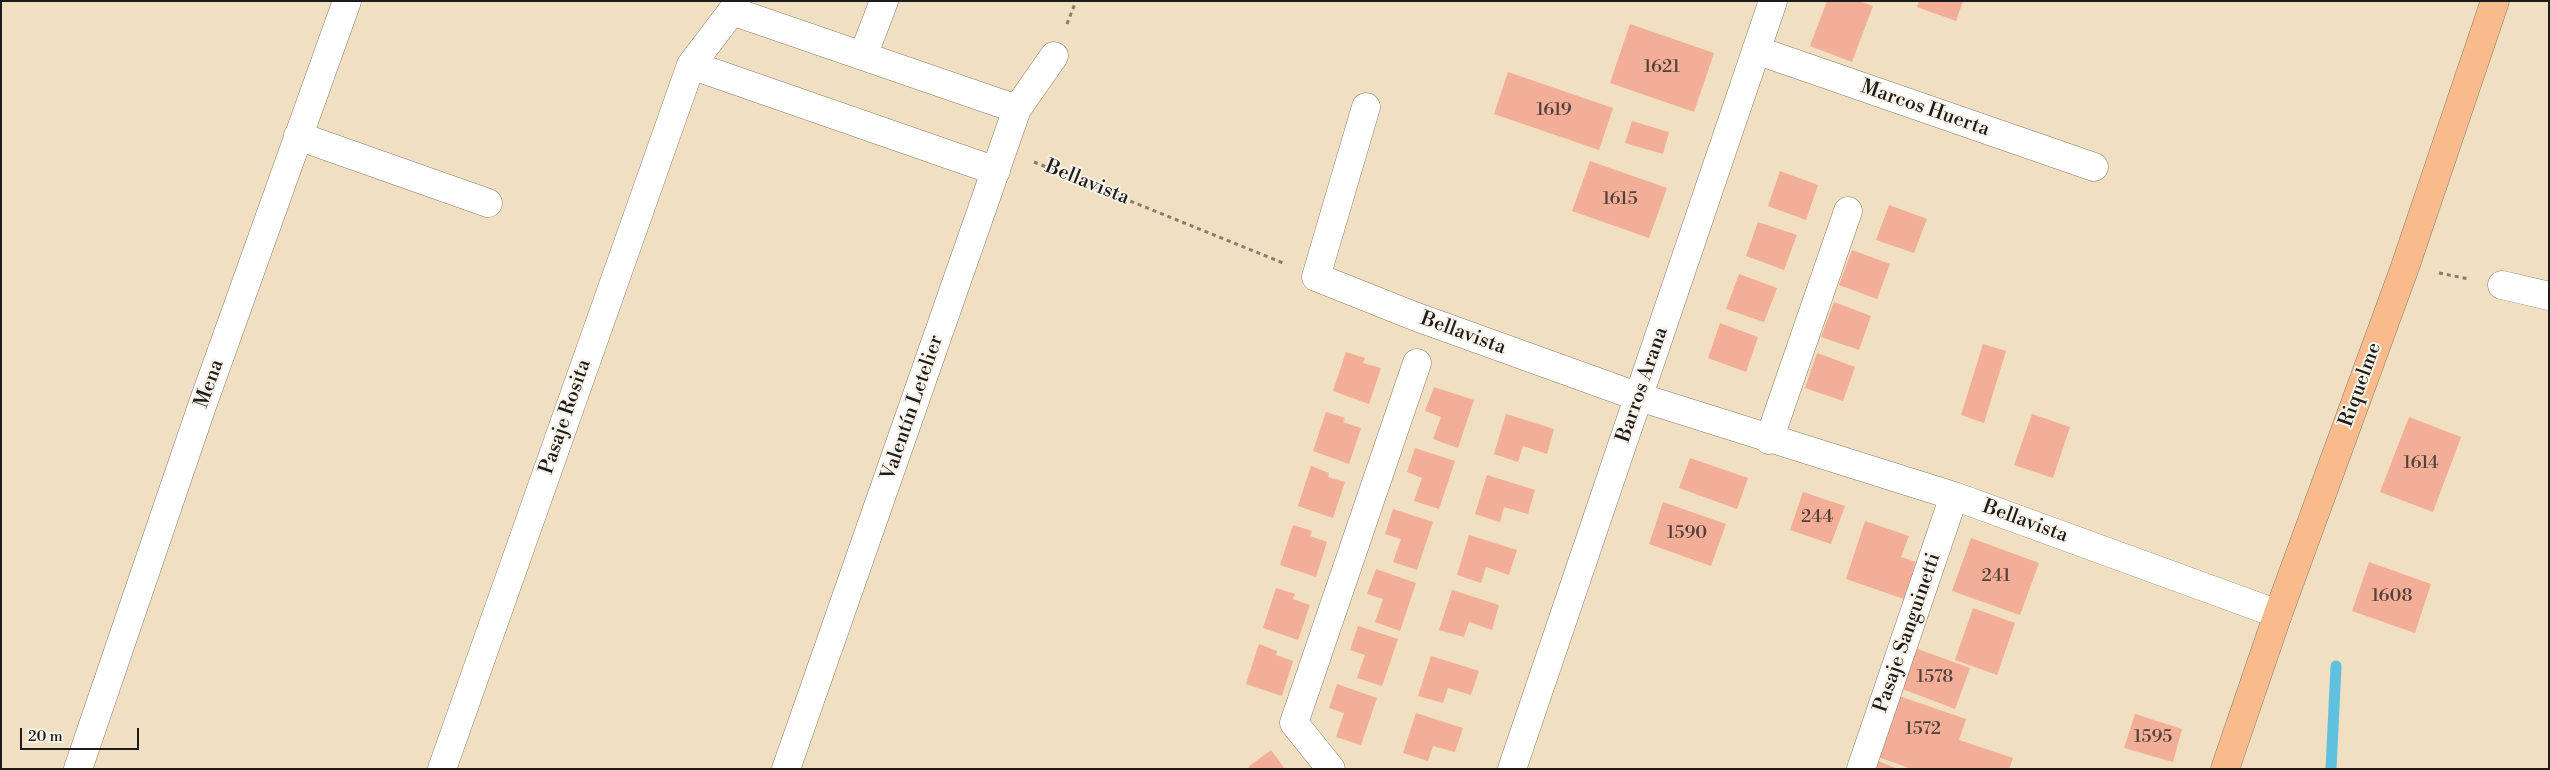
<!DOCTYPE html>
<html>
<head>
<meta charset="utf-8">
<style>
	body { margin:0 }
	#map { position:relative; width:2550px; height:770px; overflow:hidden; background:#f0dfc0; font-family:"Libre Bodoni",serif }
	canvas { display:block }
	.frame { position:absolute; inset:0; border:2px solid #1c1c1c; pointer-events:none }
	.scale { position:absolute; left:20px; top:728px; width:119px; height:22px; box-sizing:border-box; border:2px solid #1c1c1c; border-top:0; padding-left:6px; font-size:15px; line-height:18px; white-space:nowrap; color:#1c1c1c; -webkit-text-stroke:4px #f7f3e8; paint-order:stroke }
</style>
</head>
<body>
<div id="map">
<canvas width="2550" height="770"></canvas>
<div class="frame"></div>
<div class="scale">20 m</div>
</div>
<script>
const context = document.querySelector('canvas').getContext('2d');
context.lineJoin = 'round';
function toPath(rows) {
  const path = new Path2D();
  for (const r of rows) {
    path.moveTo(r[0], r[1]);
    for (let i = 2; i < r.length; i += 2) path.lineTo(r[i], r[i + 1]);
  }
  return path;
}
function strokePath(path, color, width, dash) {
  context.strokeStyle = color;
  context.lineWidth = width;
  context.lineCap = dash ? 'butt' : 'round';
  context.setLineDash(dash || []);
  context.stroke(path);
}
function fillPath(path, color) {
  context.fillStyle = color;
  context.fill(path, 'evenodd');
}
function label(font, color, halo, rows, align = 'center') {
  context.font = font + ' "Libre Bodoni",serif';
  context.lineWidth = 4;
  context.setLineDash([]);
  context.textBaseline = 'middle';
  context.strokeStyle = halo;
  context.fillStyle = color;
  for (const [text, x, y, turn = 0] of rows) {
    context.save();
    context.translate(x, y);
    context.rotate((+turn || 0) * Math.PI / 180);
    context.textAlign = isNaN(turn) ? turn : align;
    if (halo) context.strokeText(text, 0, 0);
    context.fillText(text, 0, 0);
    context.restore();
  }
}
const stream = toPath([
	[2331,769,2336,666]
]);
const building = toPath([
	[1827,1,1859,1,1873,6,1852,62,1810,46],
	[1919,1,1963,1,1956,21,1917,7],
	[1630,24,1714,53,1694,112,1610,83],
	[1508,72,1613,108,1599,150,1494,114],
	[1632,121,1669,132,1663,154,1625,143],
	[1590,161,1667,188,1649,238,1572,211],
	[1780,171,1818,185,1806,220,1768,206],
	[1889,205,1927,219,1914,253,1876,240],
	[1758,222,1797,235,1784,270,1746,256],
	[1852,250,1890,264,1877,299,1839,285],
	[1739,274,1777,288,1764,322,1726,309],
	[1834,302,1871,316,1859,350,1821,337],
	[1720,323,1758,337,1746,372,1708,358],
	[1983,344,2006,351,1984,423,1961,415],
	[1346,352,1365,358,1363,363,1381,368,1369,404,1333,391],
	[1817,353,1855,367,1843,401,1805,388],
	[1434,387,1474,400,1458,448,1433,439,1441,417,1425,411],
	[1326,412,1345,418,1343,422,1361,428,1349,464,1313,451],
	[1506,414,1554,429,1547,454,1523,446,1518,462,1494,454],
	[2032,414,2070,427,2053,478,2014,465],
	[2409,417,2461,437,2433,512,2380,492],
	[1415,448,1455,461,1439,509,1414,501,1422,478,1407,472],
	[1690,458,1748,478,1737,509,1679,488],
	[1311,466,1329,473,1328,477,1345,482,1333,518,1298,506],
	[1487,475,1535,490,1528,514,1504,507,1500,522,1475,514],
	[1803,492,1845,506,1831,544,1790,530],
	[1663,502,1726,524,1711,566,1649,544],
	[1393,509,1433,522,1417,570,1393,562,1401,539,1385,534],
	[1865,521,1909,536,1901,557,1916,562,1904,599,1846,579],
	[1293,525,1312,531,1310,536,1327,542,1316,577,1280,565],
	[1469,535,1517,550,1509,575,1486,567,1481,583,1457,575],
	[1971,538,2039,563,2020,615,1952,591],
	[2369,562,2431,584,2415,633,2352,611],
	[1376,569,1416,583,1400,631,1375,622,1383,599,1367,594],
	[1276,588,1295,594,1293,599,1310,605,1298,640,1263,628],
	[1452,590,1499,605,1492,630,1469,622,1464,637,1439,630],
	[1973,608,2015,623,1997,675,1955,660],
	[1358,626,1398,639,1382,686,1357,678,1365,655,1350,650],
	[1259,644,1277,651,1276,655,1293,661,1282,696,1246,684],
	[1915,648,1970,668,1955,709,1900,688],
	[1431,656,1479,671,1471,695,1448,688,1443,703,1418,696],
	[1337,684,1377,698,1361,745,1336,737,1344,713,1329,708],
	[1896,695,1966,719,1959,740,2013,758,2009,769,1912,769,1875,756],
	[1416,713,1463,728,1455,752,1433,746,1428,761,1403,753],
	[2135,714,2182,729,2173,762,2124,748],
	[1271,750,1285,769,1250,769,1248,767],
	[1873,759,1898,769,1870,769]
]);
const path = toPath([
	[1067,24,1076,1],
	[1034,162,1283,263],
	[2439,273,2469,279]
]);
const minor = toPath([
	[1756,50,2094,167],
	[863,56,884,1],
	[691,65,996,171],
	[1366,107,1316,277,1414,316,1639,397,1954,496,2278,614],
	[298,136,488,203],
	[2502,285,2549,296],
	[1769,440,1848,211],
	[78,769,202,406,347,1],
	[442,769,691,65,732,11,1017,109],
	[786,769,1017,109,1054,56],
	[1331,769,1294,723,1417,363],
	[1512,769,1773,1],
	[1861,769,1954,496]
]);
const major = toPath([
	[2225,769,2278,614,2405,267,2495,1]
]);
const numberNames = [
	["1621",1662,68],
	["1619",1554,111],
	["1615",1620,200],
	["1614",2421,464],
	["244",1817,518],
	["1590",1687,534],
	["241",1996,577],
	["1608",2392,597],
	["1578",1935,678],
	["1572",1923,730],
	["1595",2153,738]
];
const streetNames = [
	["Marcos Huerta",1925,109,19],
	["Bellavista",1087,183,22],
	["Bellavista",1463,334,20],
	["Mena",210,384,-70],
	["Barros Arana",1643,385,-71],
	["Riquelme",2361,385,-70],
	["Valentín Letelier",913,408,-71],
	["Pasaje Rosita",566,417,-71],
	["Bellavista",2025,522,20],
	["Pasaje Sanguinetti",1908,633,-71]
];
strokePath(stream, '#5fc1de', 11);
fillPath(building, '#f2ae97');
strokePath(minor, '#867e6e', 29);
strokePath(major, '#867e6e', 29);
strokePath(path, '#867e6e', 3, [4, 4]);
strokePath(minor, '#fff', 28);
strokePath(major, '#fabb8c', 28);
label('18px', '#52403b', null, numberNames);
label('20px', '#1c1c1c', '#f7f3e8', streetNames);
</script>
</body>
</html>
